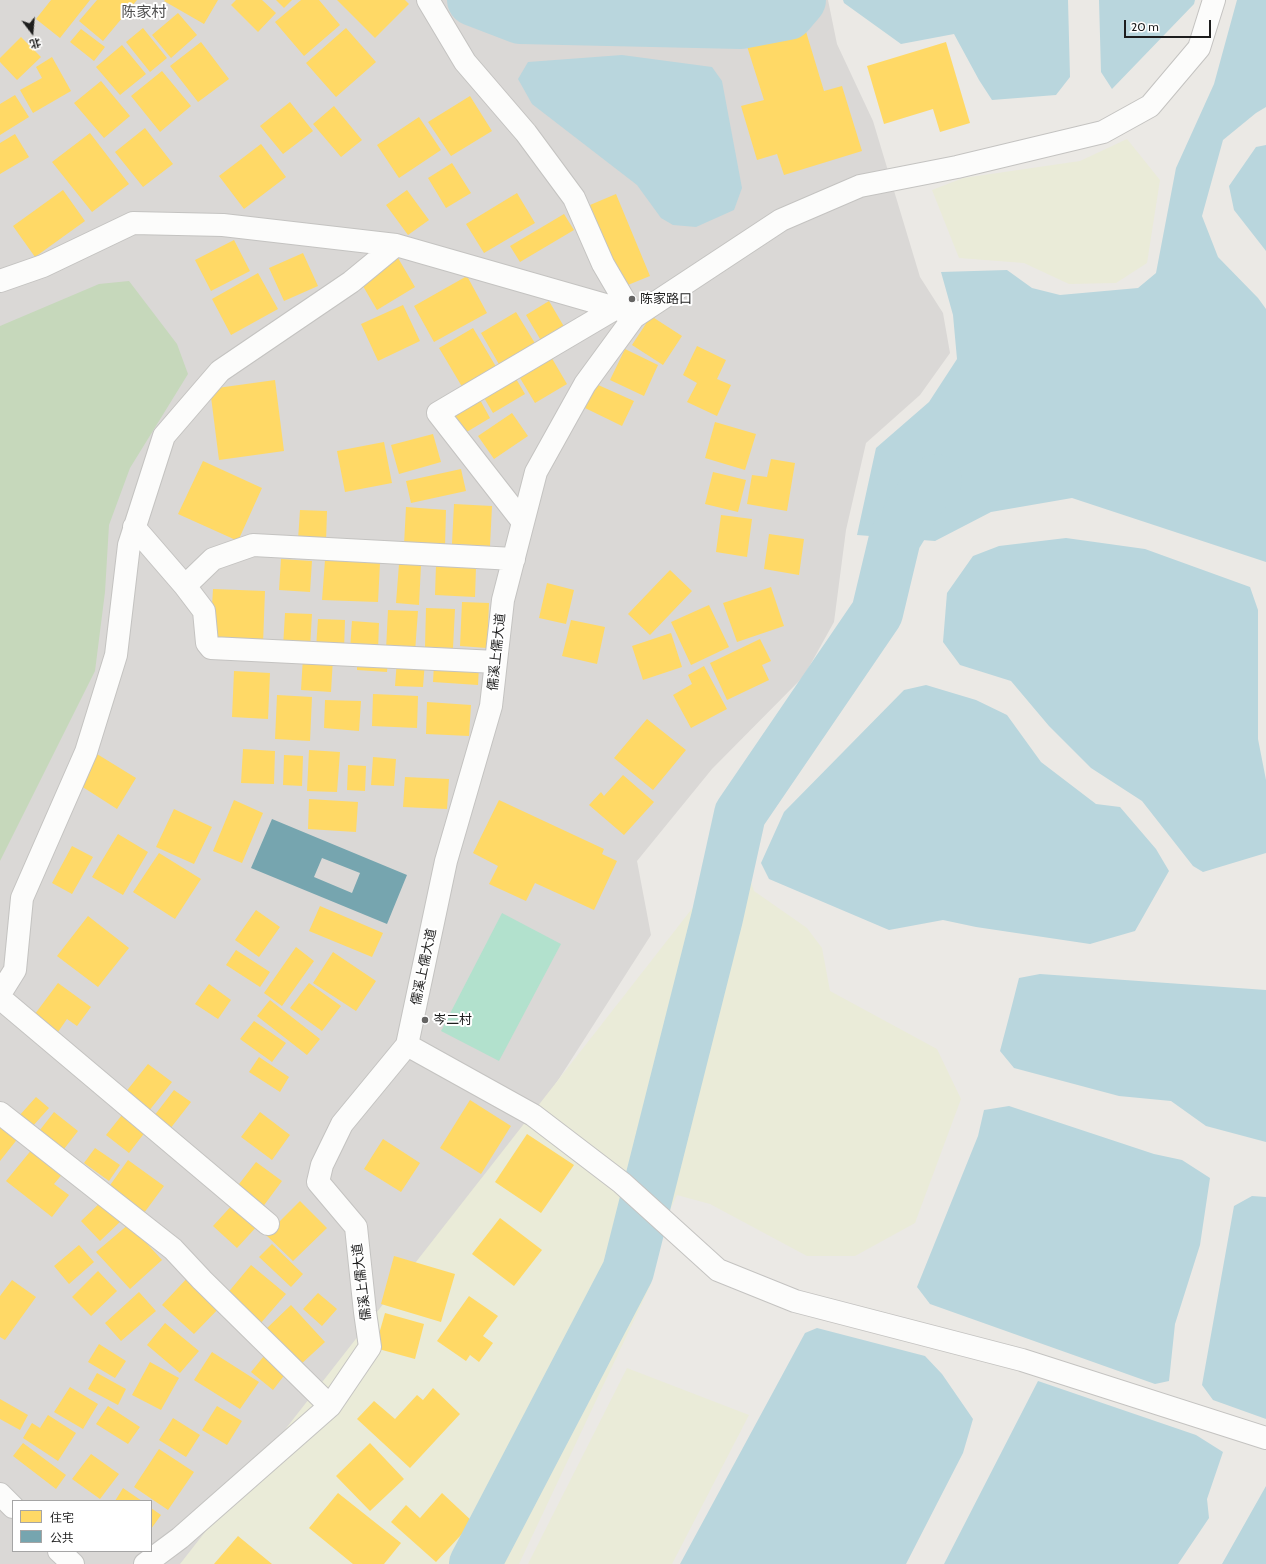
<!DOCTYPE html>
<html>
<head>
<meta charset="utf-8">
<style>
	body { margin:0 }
	#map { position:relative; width:1266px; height:1564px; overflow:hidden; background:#ebe9e5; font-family:Cabin,"Noto Sans SC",sans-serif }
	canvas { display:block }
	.legend { position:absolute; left:12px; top:1500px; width:140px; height:52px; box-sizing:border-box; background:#fff; border:1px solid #a5a5a5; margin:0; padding:5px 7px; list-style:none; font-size:12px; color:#1d1d1d }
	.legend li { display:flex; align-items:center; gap:8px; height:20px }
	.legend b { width:20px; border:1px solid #a5a5a5 }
	.north { position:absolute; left:12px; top:12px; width:40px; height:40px; -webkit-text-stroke:3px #fff; paint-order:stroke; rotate:164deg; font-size:11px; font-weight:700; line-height:16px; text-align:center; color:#1d1d1d }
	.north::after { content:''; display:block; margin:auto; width:14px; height:18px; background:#1d1d1d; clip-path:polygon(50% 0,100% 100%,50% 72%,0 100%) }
	.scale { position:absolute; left:1124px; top:20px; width:87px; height:18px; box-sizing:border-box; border:2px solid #1d1d1d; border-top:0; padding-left:5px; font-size:12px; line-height:14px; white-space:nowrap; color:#1d1d1d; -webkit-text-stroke:3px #fff; paint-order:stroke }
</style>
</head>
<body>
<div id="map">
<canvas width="1266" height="1564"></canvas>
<ul class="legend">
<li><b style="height:11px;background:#ffd966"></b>住宅</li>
<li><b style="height:11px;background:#76a5af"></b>公共</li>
</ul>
<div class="north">北</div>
<div class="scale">20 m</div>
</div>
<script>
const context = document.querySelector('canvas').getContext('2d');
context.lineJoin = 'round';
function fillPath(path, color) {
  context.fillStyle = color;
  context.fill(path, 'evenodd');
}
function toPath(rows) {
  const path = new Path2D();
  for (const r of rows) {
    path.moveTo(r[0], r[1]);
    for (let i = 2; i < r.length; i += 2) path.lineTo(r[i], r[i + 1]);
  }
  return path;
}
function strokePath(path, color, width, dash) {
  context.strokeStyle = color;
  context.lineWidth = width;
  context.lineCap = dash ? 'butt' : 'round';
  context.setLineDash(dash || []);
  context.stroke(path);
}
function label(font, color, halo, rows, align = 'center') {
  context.font = font + ' Cabin,"Noto Sans SC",sans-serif';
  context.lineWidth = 4;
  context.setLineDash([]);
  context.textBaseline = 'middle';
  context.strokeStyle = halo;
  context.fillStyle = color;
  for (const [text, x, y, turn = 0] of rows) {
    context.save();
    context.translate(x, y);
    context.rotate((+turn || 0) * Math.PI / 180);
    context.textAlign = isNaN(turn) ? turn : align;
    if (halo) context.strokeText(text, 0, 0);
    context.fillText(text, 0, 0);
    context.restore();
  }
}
const residential = toPath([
	[0,0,828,0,837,44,873,121,920,277,943,313,950,353,920,395,866,443,846,530,834,622,804,676,712,769,637,861,651,935,548,1096,439,1564,0,1564],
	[13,1501,151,1501,151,1551,13,1551]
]);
const farmland = toPath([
	[1127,139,1160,180,1147,263,1116,283,1069,284,1024,263,959,258,932,190,963,178,1080,161],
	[773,805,746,867,754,891,807,928,822,948,830,991,937,1049,961,1099,915,1223,855,1256,807,1256,710,1204,677,1195,651,1250,651,1284,519,1564,180,1564],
	[627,1368,749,1415,672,1564,528,1564]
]);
const forest = toPath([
	[129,281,177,344,188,374,130,468,109,525,105,592,95,671,0,861,0,326,99,284]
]);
const pitch = toPath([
	[502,913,561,944,499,1061,441,1031]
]);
const water = toPath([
	[843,0,1068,0,1070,77,1056,95,992,100,979,80,954,34,901,44,844,3],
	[1099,0,1195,0,1194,4,1112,89,1101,72],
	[1237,0,1266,0,1266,107,1256,113,1223,140,1202,216,1218,257,1258,298,1266,309,1266,562,1072,498,991,512,935,541,857,535,876,448,929,402,957,359,953,315,941,272,1007,270,1032,288,1060,295,1138,288,1156,273,1176,168,1214,84],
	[622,55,712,67,722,81,742,188,734,210,696,227,673,225,661,218,637,185,532,104,518,79,528,62],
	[1266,145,1266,251,1234,210,1229,186,1256,147],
	[1066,538,1145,549,1250,587,1258,610,1258,739,1266,780,1266,853,1203,872,1193,866,1142,801,1091,768,1049,726,1011,681,960,665,943,642,947,593,973,556,999,546],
	[926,685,976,700,1007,715,1041,762,1096,804,1120,807,1156,849,1169,871,1135,931,1090,944,976,927,943,920,889,930,769,879,761,863,784,812,904,690],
	[1040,974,1266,990,1266,1142,1206,1126,1171,1101,1119,1096,1014,1068,1000,1051,1009,1017,1019,978],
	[1009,1106,1154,1154,1182,1160,1210,1178,1200,1245,1175,1324,1169,1381,1155,1384,930,1304,917,1287,978,1136,984,1110],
	[1252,1196,1266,1197,1266,1419,1213,1400,1202,1385,1234,1206],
	[817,1328,925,1356,942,1374,973,1419,963,1453,906,1564,680,1564,805,1333],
	[1038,1381,1196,1435,1223,1452,1207,1499,1209,1518,1178,1564,944,1564],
	[1266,1486,1266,1564,1222,1564]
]);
const homes = toPath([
	[51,0,90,0,60,38,36,19],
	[97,0,137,0,103,41,79,21],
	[165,0,218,0,204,24,164,1],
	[236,0,262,0,276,13,258,32,231,5],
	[276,0,292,0,284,8],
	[301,0,319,0,340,25,304,56,275,22],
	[337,0,405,0,409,4,375,38],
	[178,13,197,35,171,58,152,35],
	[804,25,824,91,842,86,862,151,784,175,777,154,757,160,741,106,764,100,746,43],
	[143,28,167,58,150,72,126,42],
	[346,28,376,62,336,97,306,63],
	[81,29,105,47,94,61,70,42],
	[21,37,41,57,17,80,0,62,0,58],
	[201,42,229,79,198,102,170,66],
	[946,42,970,123,940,132,933,109,884,124,867,66],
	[122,45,146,74,120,95,96,67],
	[52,57,71,91,33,113,20,90,42,78,36,67],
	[162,71,191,106,160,132,131,96],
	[101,81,130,116,104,138,74,103],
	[15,95,29,117,0,135,0,104],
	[470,96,492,131,451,156,428,122],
	[290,102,313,131,283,154,260,126],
	[334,106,362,140,341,157,313,124],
	[419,117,441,150,399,178,377,145],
	[145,128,173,164,143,187,115,152],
	[90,133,129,184,92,212,52,162],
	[15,134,29,157,0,174,0,143],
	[261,144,286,177,244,209,219,176],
	[452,163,471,193,446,208,428,178],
	[63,190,85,221,35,257,13,226],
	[407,190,429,220,408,235,386,205],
	[517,193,535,223,484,253,466,224],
	[616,194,650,276,623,287,590,205],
	[564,214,574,230,520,262,510,246],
	[234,240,250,271,211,291,195,260],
	[303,253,318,286,284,301,269,268],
	[398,258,415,287,377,310,360,281],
	[258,273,278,309,231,335,212,299],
	[467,276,487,313,434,342,414,306],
	[549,301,566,330,543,344,526,315],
	[403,305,420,341,378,361,361,324],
	[516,312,536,345,500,366,481,333],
	[651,316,682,336,663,365,632,345],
	[473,328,498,370,464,390,439,348],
	[697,346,726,360,717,379,731,385,717,416,687,402,697,383,683,375],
	[625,349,658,365,644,396,610,380],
	[550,355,567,384,535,403,517,373],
	[515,377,525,394,493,413,483,396],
	[275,380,284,451,219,460,210,389],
	[596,384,634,401,622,426,585,408],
	[479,398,490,418,460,436,448,415],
	[512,413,528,436,494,459,478,436],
	[715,422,756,434,745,470,705,458],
	[433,434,441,462,399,474,391,445],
	[384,442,392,483,345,492,337,451],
	[771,459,795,463,787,511,747,504,752,475,767,477],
	[203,461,262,488,238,541,178,514],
	[461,469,466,491,411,503,406,481],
	[713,472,746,480,738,512,705,504],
	[454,504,492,506,490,546,452,544],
	[406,507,446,510,445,547,404,545],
	[300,510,327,511,326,542,298,540],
	[721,515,752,519,747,557,716,552],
	[769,534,804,539,799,575,764,569],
	[281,559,312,561,310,592,279,590],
	[325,560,380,563,378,602,322,600],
	[399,564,421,565,419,605,396,603],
	[436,565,476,567,475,597,435,595],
	[670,570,692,591,650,635,628,614],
	[547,583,574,590,566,624,539,618],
	[771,587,784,626,737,642,723,603],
	[213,589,265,591,263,644,210,641],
	[462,602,489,603,487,648,460,646],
	[709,605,729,647,691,665,671,622],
	[426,608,455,609,453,648,425,647],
	[388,610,418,611,415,652,386,650],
	[285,613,312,614,310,648,283,647],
	[318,619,345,620,344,650,316,648],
	[571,620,605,627,597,664,562,656],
	[352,621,379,623,378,651,350,650],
	[671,633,682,667,643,680,632,646],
	[760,639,771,661,762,665,769,680,727,700,710,663],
	[303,657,333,658,331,692,301,690],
	[357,658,388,660,387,672,357,670],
	[397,660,425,661,423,687,395,686],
	[434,664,479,667,478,685,433,682],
	[704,666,727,709,691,728,673,695,692,684,688,675],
	[234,671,270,673,268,719,232,717],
	[373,694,418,696,417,728,372,726],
	[277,695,312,697,310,741,275,739],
	[325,700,361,701,359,731,324,728],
	[427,702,471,705,469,736,426,734],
	[647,719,686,750,653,790,614,758],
	[243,749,275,751,274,784,241,783],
	[309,750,340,752,337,792,307,791],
	[97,754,136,778,117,809,78,784],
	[284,755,303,756,302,786,283,785],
	[373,757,396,759,394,786,371,785],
	[348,765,366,766,365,791,347,790],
	[623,775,654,802,624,835,589,805,601,792,604,796],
	[405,777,449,779,447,809,403,807],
	[309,799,358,802,356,832,308,829],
	[234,800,263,813,242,863,213,851],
	[499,800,604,849,602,854,617,861,594,910,535,883,526,901,489,884,498,866,473,853],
	[174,809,212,827,194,864,156,847],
	[118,834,148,852,123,895,92,877],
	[72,846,93,857,72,894,52,883],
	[159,853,201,879,175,919,133,892],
	[320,906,383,933,372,957,309,931],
	[256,910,280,927,259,957,235,940],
	[88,916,129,948,98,987,57,956],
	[296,947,314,961,282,1006,264,993],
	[236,950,270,972,260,987,226,965],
	[333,952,376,981,356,1011,313,983],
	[58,983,91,1007,77,1026,67,1019,58,1032,35,1014],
	[309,983,341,1006,322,1031,290,1008],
	[209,984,231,1000,218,1019,195,1004],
	[270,1000,320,1039,307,1055,257,1016],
	[254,1021,286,1043,272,1062,240,1039],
	[259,1057,289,1077,280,1092,249,1072],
	[148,1064,172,1082,148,1112,125,1093],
	[174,1090,191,1102,170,1129,154,1116],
	[36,1097,49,1108,32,1127,19,1116],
	[470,1100,511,1126,481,1174,440,1148],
	[126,1110,149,1127,129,1153,106,1135],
	[54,1112,78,1131,64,1149,40,1130],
	[260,1112,290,1135,272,1160,241,1137],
	[0,1122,19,1137,0,1161],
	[527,1134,574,1165,541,1213,495,1182],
	[383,1139,420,1163,401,1192,364,1169],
	[33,1148,64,1172,54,1184,69,1195,52,1217,6,1181],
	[95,1148,120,1165,109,1181,84,1163],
	[128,1160,164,1186,144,1213,108,1188],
	[256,1162,282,1181,262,1208,236,1188],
	[103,1200,123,1219,100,1241,81,1221],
	[300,1201,327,1228,293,1261,266,1235],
	[234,1203,259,1224,237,1248,213,1226],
	[500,1218,542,1250,514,1286,472,1254],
	[129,1224,162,1260,130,1289,96,1252],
	[272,1244,303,1274,291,1287,259,1257],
	[79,1245,94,1262,69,1284,54,1266],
	[394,1256,455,1274,441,1322,381,1304],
	[251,1265,286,1294,260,1324,226,1295],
	[98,1271,117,1291,91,1316,72,1297],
	[191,1274,223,1304,194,1334,162,1305],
	[12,1280,36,1297,5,1340,0,1337,0,1296],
	[139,1292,156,1311,121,1341,105,1323],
	[318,1293,337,1309,322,1326,303,1309],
	[469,1296,498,1316,483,1336,493,1343,479,1362,470,1355,466,1361,437,1341],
	[291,1305,325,1342,299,1366,265,1330],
	[385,1313,424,1324,415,1359,375,1348],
	[165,1323,199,1351,180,1373,147,1345],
	[99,1344,126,1361,115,1378,88,1362],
	[212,1352,259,1382,240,1409,194,1380],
	[264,1356,286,1373,273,1390,251,1372],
	[150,1362,179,1378,161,1410,132,1395],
	[97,1373,126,1389,118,1405,88,1389],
	[70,1387,98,1404,83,1429,54,1412],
	[433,1388,460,1414,410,1468,357,1419,374,1401,395,1419,417,1395,423,1400],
	[0,1399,28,1415,20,1430,0,1419],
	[108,1406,140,1427,128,1444,96,1424],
	[217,1406,242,1421,227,1445,202,1430],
	[48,1415,76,1433,58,1461,23,1438,32,1423,40,1428],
	[173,1418,200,1435,186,1457,159,1440],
	[23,1443,66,1475,56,1489,13,1456],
	[370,1443,404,1479,370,1511,336,1476],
	[159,1449,194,1472,168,1510,134,1487],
	[91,1454,119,1474,100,1499,72,1479],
	[123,1488,142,1501,115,1501],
	[338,1493,401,1543,384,1564,353,1564,309,1528],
	[442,1493,473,1522,436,1562,391,1522,406,1505,420,1518],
	[151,1508,161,1515,151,1529],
	[238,1536,272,1564,214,1564]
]);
const public = toPath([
	[272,819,407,875,387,924,251,868],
	[322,858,360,873,352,893,314,877]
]);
const river = toPath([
	[473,0,520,18,741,23,788,14,800,0],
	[475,1564,628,1271,717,918,740,814,877,613,895,538,922,494,936,480]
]);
const minor = toPath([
	[428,0,465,62,526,133,574,198,603,264,634,317],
	[0,281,43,266,133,223,223,225,396,245,616,308,634,317],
	[523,522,438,413,616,308],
	[134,527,185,586,204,611,207,643,211,648,496,662],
	[185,586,213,559,253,545,514,559],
	[0,994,15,970,22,898,86,752,116,655,129,545,164,436,220,371,351,282,396,245],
	[0,998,268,1224],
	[407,1045,533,1115,622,1183,718,1270,795,1301,1022,1360,1266,1438],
	[0,1113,173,1249,202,1280,330,1406],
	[0,1494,13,1507],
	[59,1551,73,1564],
	[145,1564,180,1538,330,1406,370,1347,365,1312,356,1227,318,1182,322,1165,342,1124,407,1045,446,861,491,706,503,600,536,472,585,384,634,317,781,220,860,186,957,167,1103,132,1150,106,1199,48,1214,0]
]);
const markers = [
	[632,299,4,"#656463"],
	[425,1020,4,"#656463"]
];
const poiNames = [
	["陈家路口",640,299],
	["岑二村",433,1020]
];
const streetNames = [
	["儒溪上儒大道",497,652,-84],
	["儒溪上儒大道",424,967,-78],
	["儒溪上儒大道",362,1282,-97]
];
const quarterNames = [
	["陈家村",144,13]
];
fillPath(residential, '#dad8d6');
fillPath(farmland, '#eaebd8');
fillPath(forest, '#c6d8bb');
fillPath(pitch, '#b2e1cd');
fillPath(water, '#b9d6dd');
fillPath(homes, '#ffd966');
fillPath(public, '#76a5af');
strokePath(river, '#b9d6dd', 52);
strokePath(minor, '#c4c3c1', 24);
strokePath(minor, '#fcfcfb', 22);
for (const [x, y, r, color] of markers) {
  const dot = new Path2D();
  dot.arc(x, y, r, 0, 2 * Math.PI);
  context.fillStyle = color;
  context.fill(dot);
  strokePath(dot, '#fff', 1.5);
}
label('13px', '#1d1d1d', '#fff', poiNames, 'left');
label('13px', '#1d1d1d', '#fff', streetNames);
label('15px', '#505050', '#fff', quarterNames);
</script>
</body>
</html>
